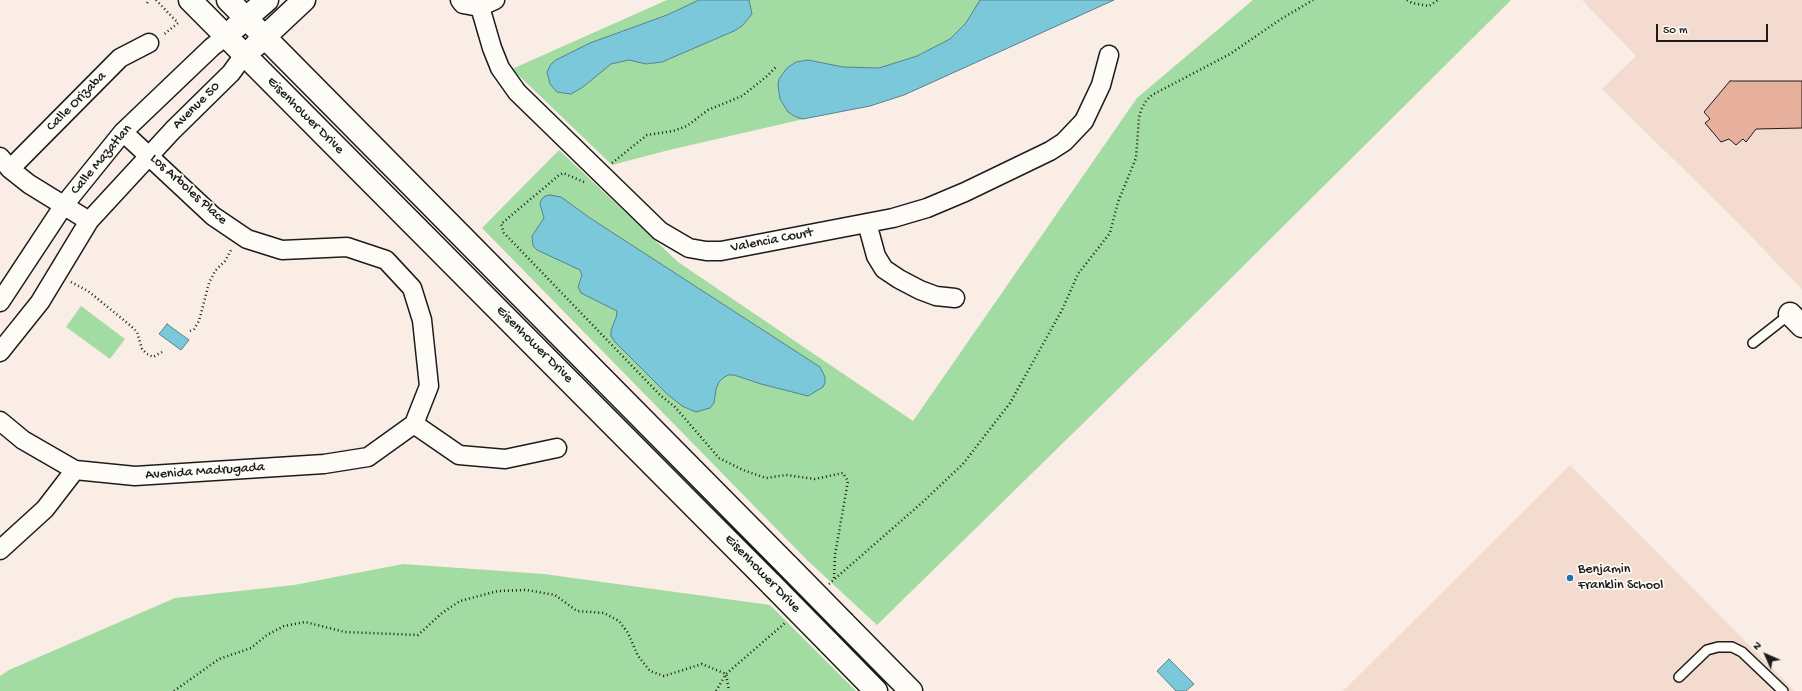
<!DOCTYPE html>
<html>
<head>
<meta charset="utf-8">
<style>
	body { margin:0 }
	#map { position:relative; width:1802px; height:691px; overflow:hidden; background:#f9ede5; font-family:"Gochi Hand",sans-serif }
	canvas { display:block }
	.north { position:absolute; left:1746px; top:635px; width:40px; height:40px; -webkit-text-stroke:3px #fdfcf7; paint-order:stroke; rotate:315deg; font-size:11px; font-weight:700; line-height:16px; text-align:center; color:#1c1c1c }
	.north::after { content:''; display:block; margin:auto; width:14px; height:18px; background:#1c1c1c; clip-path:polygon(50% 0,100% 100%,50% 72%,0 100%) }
	.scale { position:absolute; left:1656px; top:24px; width:112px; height:18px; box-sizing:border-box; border:2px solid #1c1c1c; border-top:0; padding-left:5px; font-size:12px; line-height:14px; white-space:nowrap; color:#1c1c1c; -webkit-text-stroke:3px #fdfcf7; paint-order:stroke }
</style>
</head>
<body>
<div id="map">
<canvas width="1802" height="691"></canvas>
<div class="north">N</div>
<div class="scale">50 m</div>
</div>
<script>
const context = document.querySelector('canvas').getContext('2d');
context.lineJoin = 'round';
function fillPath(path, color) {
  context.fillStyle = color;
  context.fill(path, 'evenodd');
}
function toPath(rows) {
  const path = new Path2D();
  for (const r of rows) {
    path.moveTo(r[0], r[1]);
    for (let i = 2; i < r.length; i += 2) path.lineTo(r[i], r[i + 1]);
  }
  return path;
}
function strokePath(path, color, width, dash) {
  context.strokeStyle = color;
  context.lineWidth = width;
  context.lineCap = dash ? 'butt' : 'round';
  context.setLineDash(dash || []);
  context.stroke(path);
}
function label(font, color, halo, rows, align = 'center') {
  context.font = font + ' "Gochi Hand",sans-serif';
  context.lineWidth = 3.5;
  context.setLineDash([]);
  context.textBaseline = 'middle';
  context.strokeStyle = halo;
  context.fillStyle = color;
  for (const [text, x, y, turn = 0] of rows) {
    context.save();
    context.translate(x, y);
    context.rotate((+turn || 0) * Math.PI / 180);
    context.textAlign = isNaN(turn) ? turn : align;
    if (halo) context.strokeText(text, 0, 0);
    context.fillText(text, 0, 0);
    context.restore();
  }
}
const built = toPath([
	[1582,0,1802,0,1802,289,1732,217,1602,89,1636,56],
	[1570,465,1795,691,1343,691]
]);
const green = toPath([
	[667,0,1106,0,1076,18,865,105,669,150,612,165,512,69],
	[1253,0,1511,0,1208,301,877,625,807,560,482,228,559,150,678,262,913,421,1137,98],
	[81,306,125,339,110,359,66,327],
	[403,564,544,574,770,605,856,691,0,691,0,676,9,670,175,598,294,585]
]);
const water = toPath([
	[699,0,749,0,752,14,742,26,734,31,662,62,646,64,629,60,611,64,583,87,571,94,557,92,550,84,547,72,551,64,556,60,590,43,667,15,699,0],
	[980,0,1114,0,904,95,870,106,803,119,796,117,788,112,780,99,778,85,779,79,787,68,796,62,808,60,843,67,879,68,917,56,950,39,966,23,980,0],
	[550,195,561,197,590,218,820,367,825,377,825,383,823,387,808,396,761,384,734,375,728,375,723,378,719,382,716,389,714,403,710,408,696,412,682,406,666,393,615,342,611,336,611,330,616,318,617,311,581,293,578,287,582,275,580,270,537,250,533,246,532,236,544,218,540,204,541,200,545,196,550,195],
	[167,324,189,340,181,350,159,334,167,324],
	[1169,659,1194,684,1186,691,1176,691,1157,671,1169,659]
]);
const building = toPath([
	[1730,81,1802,81,1802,128,1756,129,1746,142,1743,139,1736,145,1729,139,1721,142,1705,123,1710,119,1704,112,1730,81]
]);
const path = toPath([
	[156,0,178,23,163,35],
	[1407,0,1412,3,1429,6,1438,0],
	[147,3,149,0],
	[612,163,647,135,673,131,687,126,708,110,742,96,766,77,777,66],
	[584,182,563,173,558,176,501,224,504,233,660,395,675,407,719,458,743,470,766,478,786,475,815,479,843,473,848,481,835,555,834,579],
	[71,282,88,291,131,326,137,332,142,349,147,354,153,357,162,352],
	[190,331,194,329,199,321,209,283,215,271,225,261,232,248],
	[829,584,925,500,963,464,1010,403,1062,310,1078,274,1110,233,1118,202,1136,158,1139,118,1141,110,1146,101,1152,95,1230,54,1281,19,1313,0],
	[174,691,219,659,251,648,267,635,284,626,305,622,345,632,418,635,442,613,460,601,498,591,527,590,555,595,577,611,604,613,619,621,628,633,638,656,650,671,664,676,702,664,726,674,729,691],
	[716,691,726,674,785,623]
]);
const service = toPath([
	[1753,343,1790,314],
	[1679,677,1707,650,1718,647,1732,647,1742,652,1783,691]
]);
const minor = toPath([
	[460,0,463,4,479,7],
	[478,0,492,48,500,68,517,92,660,231,689,248,706,251,721,251,893,218,927,208,965,192,1050,151,1064,142,1084,121,1101,85,1109,55],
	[479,7,495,0],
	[123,132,213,216,247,239,282,250,347,247,386,260,412,288,422,320,429,386,414,424],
	[0,157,10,169,29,184,89,221],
	[10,169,120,58,149,43],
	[867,223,876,256,884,269,899,279,920,290,936,296,955,298],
	[0,302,64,205,123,132,212,47,226,36],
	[0,352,40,302,89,221,173,130,231,73,244,55],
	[0,421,23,440,75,470,135,476,324,464,368,457,414,424],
	[414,424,459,455,505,459,557,448],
	[0,550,45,509,75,470]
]);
const tertiary = toPath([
	[1790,314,1802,326]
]);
const secondary = toPath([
	[190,0,772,585],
	[228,0,789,567],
	[236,27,267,0],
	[255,46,304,0],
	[844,623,911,691],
	[828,642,876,691]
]);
const secondaryBridge = toPath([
	[789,567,844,623],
	[772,585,828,642]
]);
const markers = [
	[1570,578,4,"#1f6fb2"]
];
const streetNames = [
	["Calle Orizaba",77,102,-45],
	["Avenue 50",197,106,-45],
	["Eisenhower Drive",305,116,45],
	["Calle Mazatlan",102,160,-50],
	["Los Arboles Place",188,190,42],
	["Valencia Court",772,241,-11],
	["Eisenhower Drive",534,345,45],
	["Avenida Madrugada",205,472,-4],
	["Eisenhower Drive",762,574,46]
];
const poiNames = [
	["Benjamin",1578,570],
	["Franklin School",1578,586]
];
fillPath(built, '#f4dbcf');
fillPath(green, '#a2dca2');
fillPath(water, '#7bc8da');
strokePath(water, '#55838e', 1);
fillPath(building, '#e7b09c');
strokePath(building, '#1c1c1c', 1);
strokePath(service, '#1c1c1c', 12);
strokePath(minor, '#1c1c1c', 21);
strokePath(tertiary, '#1c1c1c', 25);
strokePath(secondary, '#1c1c1c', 25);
strokePath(path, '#1c1c1c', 2.5, [1, 3]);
strokePath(service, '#fdfcf7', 9);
strokePath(minor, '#fdfcf7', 18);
strokePath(tertiary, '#fdfcf7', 22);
strokePath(secondary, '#fdfcf7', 22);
strokePath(secondaryBridge, '#1c1c1c', 25, []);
strokePath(secondaryBridge, '#fdfcf7', 22);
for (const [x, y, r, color] of markers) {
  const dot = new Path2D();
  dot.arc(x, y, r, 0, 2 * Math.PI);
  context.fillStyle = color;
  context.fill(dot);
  strokePath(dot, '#fdfcf7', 1.5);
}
label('14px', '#1c1c1c', '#fdfcf7', streetNames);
label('14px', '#1c1c1c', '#fdfcf7', poiNames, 'left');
</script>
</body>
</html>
